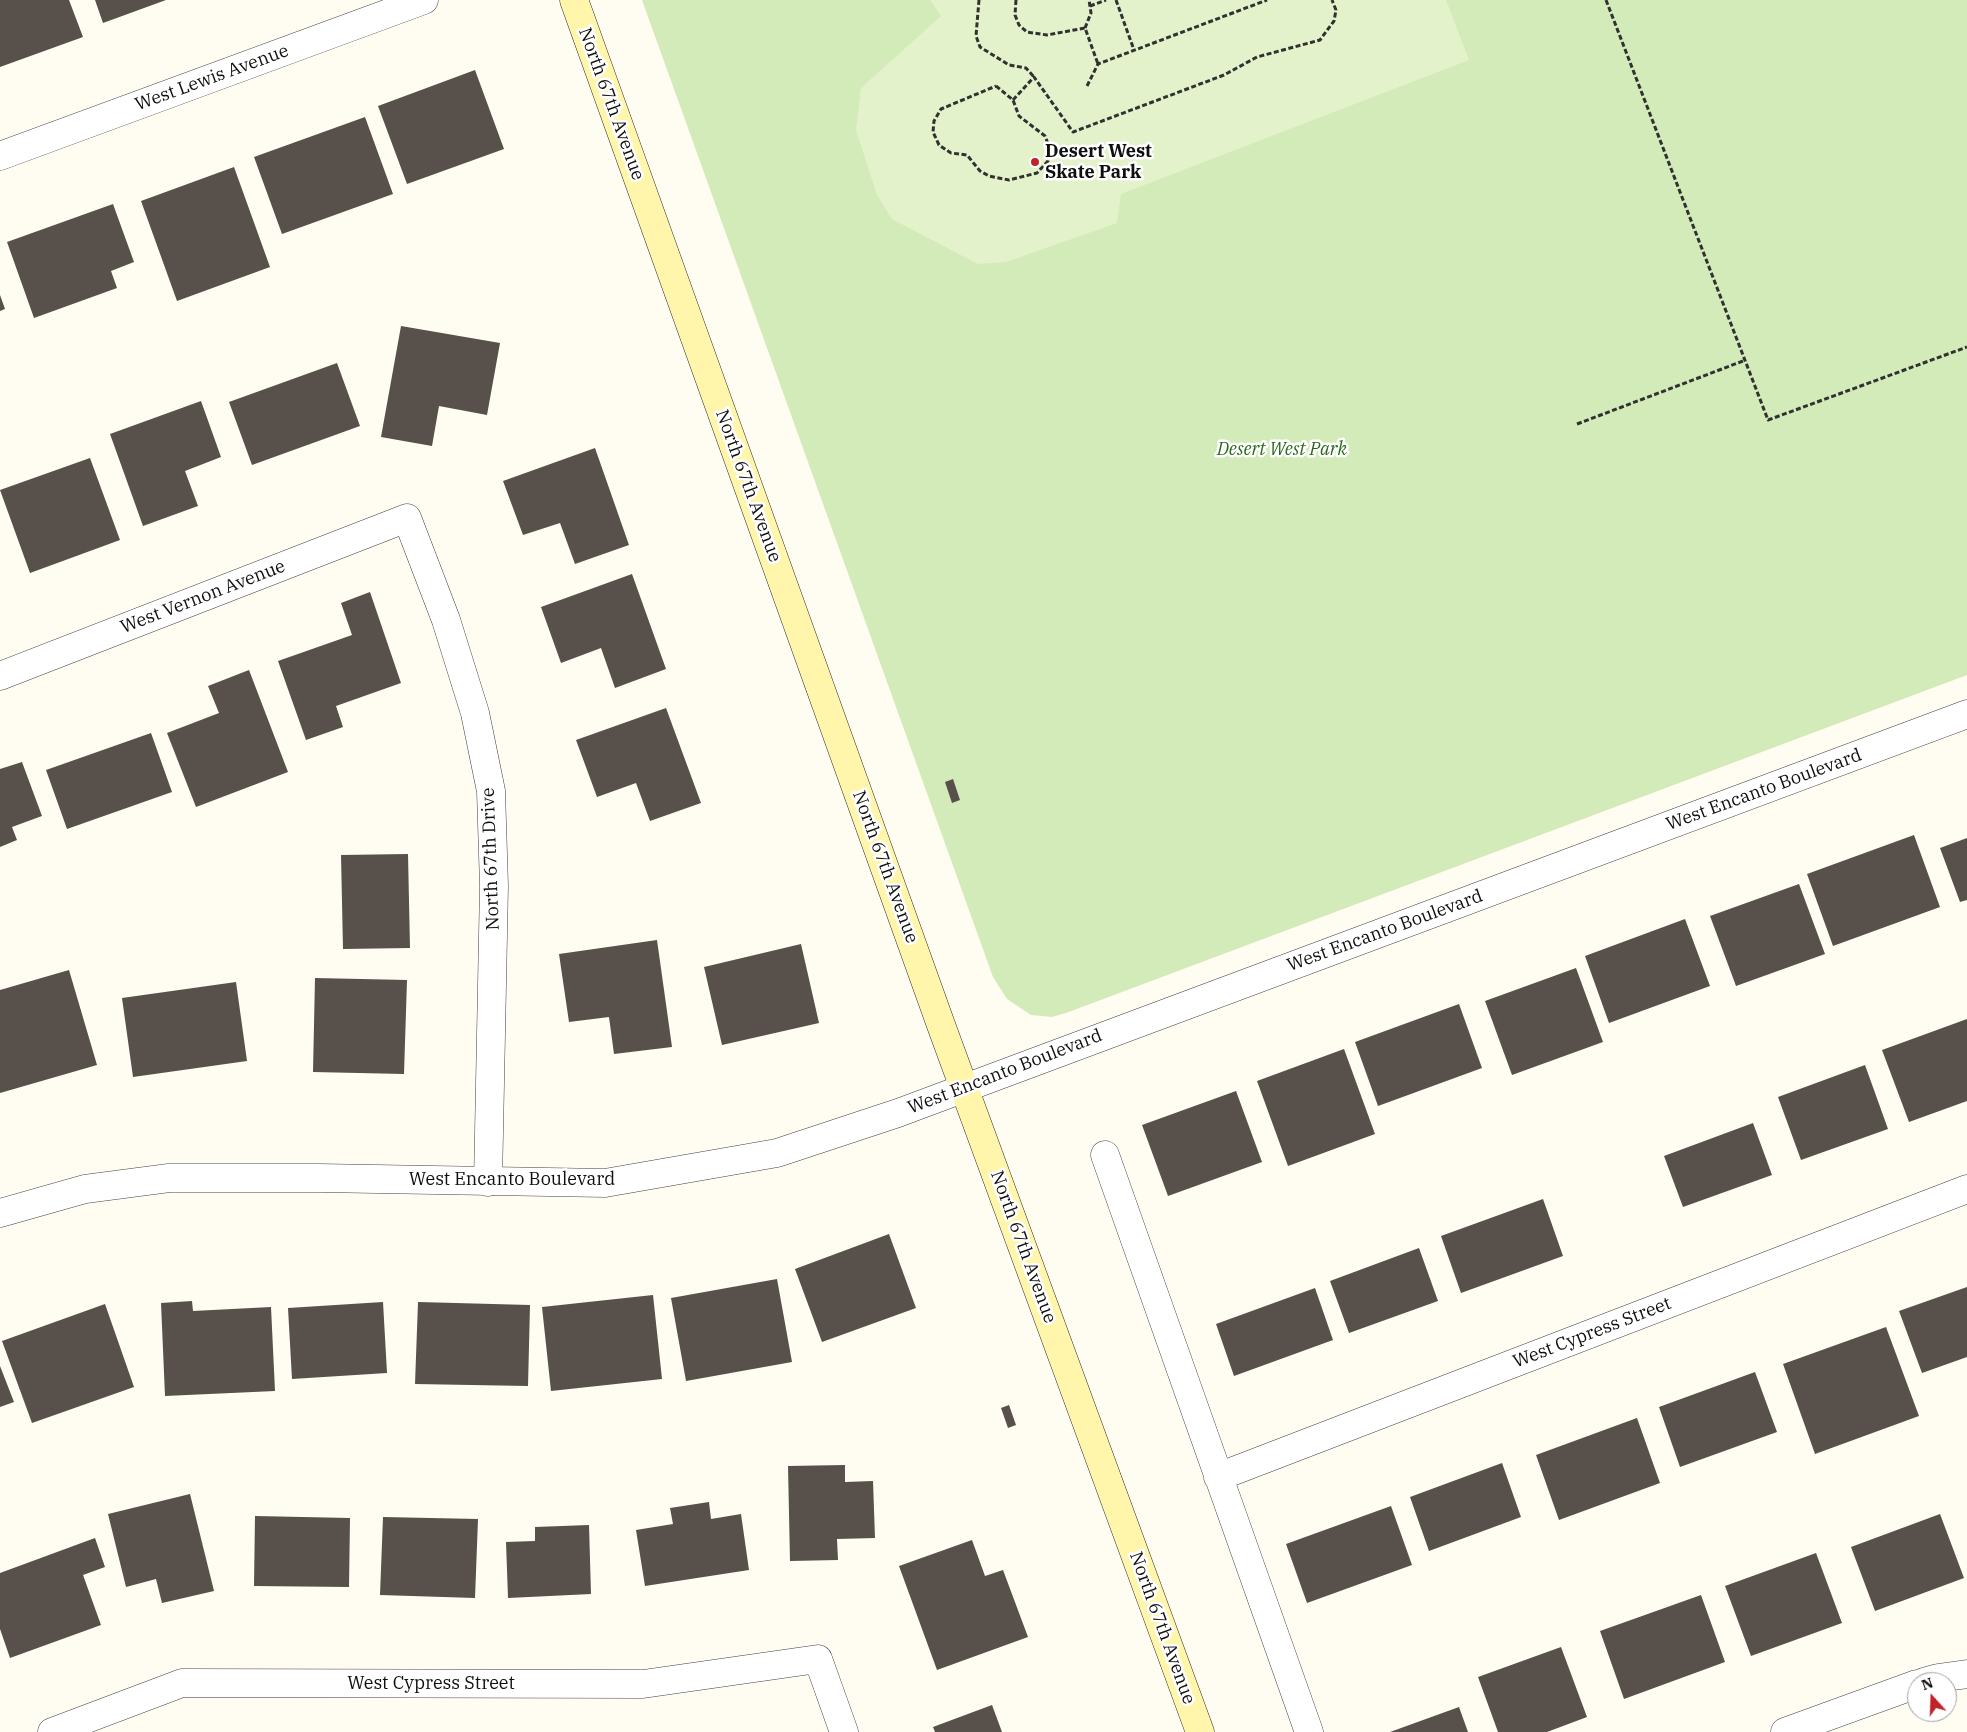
<!DOCTYPE html>
<html>
<head>
<meta charset="utf-8">
<style>
	body { margin:0 }
	#map { position:relative; width:1967px; height:1732px; overflow:hidden; background:#fffcf1; font-family:"IBM Plex Serif",serif }
	canvas { display:block }
	.north { position:absolute; left:1907px; top:1672px; width:50px; height:50px; box-sizing:border-box; background:#fff; border:1px solid #9f9f9f; border-radius:50%; rotate:340deg; font-size:14px; font-weight:700; line-height:20px; text-align:center; color:#0f0f0f }
	.north::after { content:''; display:block; margin:auto; width:18px; height:22px; background:#c2232a; clip-path:polygon(50% 0,100% 100%,50% 72%,0 100%) }
</style>
</head>
<body>
<div id="map">
<canvas width="1967" height="1732"></canvas>
<div class="north">N</div>
</div>
<script>
const context = document.querySelector('canvas').getContext('2d');
context.lineJoin = 'round';
function fillPath(path, color) {
  context.fillStyle = color;
  context.fill(path, 'evenodd');
}
function toPath(rows) {
  const path = new Path2D();
  for (const r of rows) {
    path.moveTo(r[0], r[1]);
    for (let i = 2; i < r.length; i += 2) path.lineTo(r[i], r[i + 1]);
  }
  return path;
}
function strokePath(path, color, width, dash) {
  context.strokeStyle = color;
  context.lineWidth = width;
  context.lineCap = dash ? 'butt' : 'round';
  context.setLineDash(dash || []);
  context.stroke(path);
}
function label(font, color, halo, rows, align = 'center') {
  context.font = font + ' "IBM Plex Serif",serif';
  context.lineWidth = 5;
  context.setLineDash([]);
  context.textBaseline = 'middle';
  context.strokeStyle = halo;
  context.fillStyle = color;
  for (const [text, x, y, turn = 0] of rows) {
    context.save();
    context.translate(x, y);
    context.rotate((+turn || 0) * Math.PI / 180);
    context.textAlign = isNaN(turn) ? turn : align;
    if (halo) context.strokeText(text, 0, 0);
    context.fillText(text, 0, 0);
    context.restore();
  }
}
const green = toPath([
	[642,0,1967,0,1967,675,1066,1013,1052,1017,1031,1015,1007,999,993,977]
]);
const pitch = toPath([
	[930,0,1446,0,1469,60,1121,194,1117,223,1006,262,978,264,892,219,877,195,856,130,861,88,941,16]
]);
const building = toPath([
	[0,0,69,0,83,37,0,67],
	[95,0,166,0,103,23],
	[475,70,504,149,407,184,378,106],
	[365,117,393,194,282,234,254,157],
	[234,167,270,267,177,301,141,201],
	[113,204,134,262,111,271,117,288,34,318,7,242],
	[0,295,5,309,0,311],
	[401,326,500,343,487,415,439,406,432,446,381,437],
	[337,363,360,426,252,465,229,402],
	[201,401,221,457,185,471,198,506,143,526,110,434],
	[595,448,629,545,575,564,560,523,523,535,503,481],
	[90,458,120,540,30,573,0,490],
	[632,574,666,669,615,688,601,648,561,663,541,607],
	[370,592,401,683,336,706,343,727,306,740,278,661,352,635,341,603],
	[249,670,288,772,196,807,167,733,219,713,208,686],
	[666,708,701,803,650,821,636,783,597,797,576,740],
	[151,733,172,792,67,829,46,770],
	[22,762,42,816,12,827,17,840,0,847,0,769],
	[953,779,960,800,952,803,945,782],
	[1914,835,1940,907,1833,946,1807,874],
	[1967,838,1967,900,1960,902,1940,848],
	[408,854,410,948,343,949,341,855],
	[1799,884,1825,954,1736,986,1710,916],
	[1685,919,1710,986,1609,1023,1585,956],
	[657,940,672,1047,614,1054,609,1017,569,1022,559,954],
	[801,944,819,1023,722,1045,704,967],
	[1576,968,1603,1042,1512,1075,1485,1001],
	[69,970,97,1065,0,1093,0,990],
	[315,978,407,980,404,1074,313,1072],
	[236,982,247,1061,133,1077,122,998],
	[1459,1004,1482,1068,1378,1106,1355,1042],
	[1967,1019,1967,1101,1909,1122,1882,1050],
	[1344,1049,1375,1134,1288,1166,1257,1081],
	[1865,1065,1888,1129,1801,1160,1778,1097],
	[1236,1091,1262,1162,1168,1196,1142,1125],
	[1753,1123,1772,1175,1683,1207,1664,1156],
	[1543,1199,1563,1256,1461,1293,1441,1236],
	[889,1234,916,1308,822,1342,795,1269],
	[1419,1248,1438,1301,1349,1333,1330,1281],
	[777,1279,792,1362,686,1381,671,1298],
	[1967,1287,1967,1357,1922,1373,1899,1311],
	[1315,1288,1333,1340,1234,1376,1216,1324],
	[653,1295,662,1379,551,1391,542,1307],
	[192,1301,193,1311,271,1307,275,1391,165,1396,161,1303],
	[383,1302,387,1373,292,1379,288,1308],
	[418,1302,530,1305,528,1386,415,1384],
	[105,1304,134,1387,32,1423,2,1341],
	[1886,1327,1919,1416,1815,1454,1783,1364],
	[0,1366,14,1402,0,1407],
	[1755,1372,1777,1432,1680,1467,1659,1407],
	[1009,1405,1016,1425,1008,1428,1001,1408],
	[1637,1418,1660,1483,1559,1520,1536,1455],
	[1502,1463,1521,1517,1429,1551,1410,1497],
	[845,1465,845,1482,873,1481,875,1538,837,1539,838,1560,790,1561,788,1466],
	[190,1494,214,1591,162,1603,156,1579,126,1587,108,1514],
	[709,1502,711,1519,741,1514,749,1570,645,1586,636,1530,673,1524,670,1508],
	[1391,1506,1412,1565,1307,1603,1286,1544],
	[1940,1514,1964,1578,1875,1611,1851,1547],
	[255,1516,350,1518,349,1587,254,1586],
	[383,1517,478,1519,475,1598,380,1595],
	[589,1525,591,1594,508,1598,506,1542,535,1541,535,1527],
	[95,1538,105,1567,83,1575,101,1625,10,1658,0,1629,0,1573],
	[972,1540,985,1576,1003,1570,1028,1637,937,1670,899,1566],
	[1816,1553,1842,1623,1751,1656,1725,1586],
	[1701,1595,1725,1662,1624,1699,1600,1631],
	[1561,1647,1587,1717,1547,1732,1498,1732,1478,1677],
	[992,1705,1002,1732,935,1732,933,1727],
	[1459,1707,1468,1732,1390,1732]
]);
const path = toPath([
	[979,0,976,36,980,47,1009,65,1026,68,1034,77],
	[1016,0,1015,15,1019,25,1027,32,1047,35,1085,28,1098,64],
	[1116,0,1134,50],
	[1606,0,1768,420,1967,347],
	[1090,6,1106,0],
	[1085,28,1091,13,1089,0],
	[996,86,1013,100,1019,116,1045,136,1050,149,1048,161,1037,173,1009,180,989,176,980,171,967,155,951,153,939,145,933,132,934,121,941,109,996,86],
	[1087,86,1098,64,1267,0],
	[1013,100,1034,77,1073,132,1224,75,1257,57,1320,40,1334,21,1336,10,1332,0],
	[1577,424,1743,361]
]);
const minor = toPath([
	[0,156,424,0],
	[0,676,407,518,446,620,475,713,491,791,494,886,488,1182],
	[1105,1155,1309,1732],
	[1218,1477,1967,1189],
	[1924,1682,1938,1678,1967,1674],
	[52,1732,182,1683,643,1684,818,1659,844,1732],
	[1785,1732,1917,1684]
]);
const tertiary = toPath([
	[0,1213,85,1189,169,1178,319,1178,605,1183,777,1153,898,1113,1967,714]
]);
const secondary = toPath([
	[574,0,941,1025,1200,1732]
]);
const markers = [
	[1035,162,5,"#c2232a"]
];
const streetNames = [
	["West Lewis Avenue",212,78,-20],
	["North 67th Avenue",611,104,70],
	["North 67th Avenue",748,486,70],
	["West Vernon Avenue",203,597,-21],
	["West Encanto Boulevard",1764,790,-20],
	["North 67th Drive",491,859,-92],
	["North 67th Avenue",885,867,70],
	["West Encanto Boulevard",1385,931,-20],
	["West Encanto Boulevard",1005,1072,-21],
	["West Encanto Boulevard",512,1180],
	["North 67th Avenue",1023,1247,70],
	["West Cypress Street",1592,1333,-21],
	["North 67th Avenue",1162,1628,70],
	["West Cypress Street",431,1684]
];
const poiNames = [
	["Desert West",1045,152],
	["Skate Park",1045,173]
];
const parkNames = [
	["Desert West Park",1282,450]
];
fillPath(green, '#d3ebb9');
fillPath(pitch, '#e4f2cb');
fillPath(building, '#58504b');
strokePath(minor, '#424242', 29);
strokePath(tertiary, '#424242', 29);
strokePath(secondary, '#313131', 29);
strokePath(path, '#313131', 3, [5, 2.5]);
strokePath(minor, '#fff', 28);
strokePath(tertiary, '#fff', 28);
strokePath(secondary, '#fff6ac', 28);
for (const [x, y, r, color] of markers) {
  const dot = new Path2D();
  dot.arc(x, y, r, 0, 2 * Math.PI);
  context.fillStyle = color;
  context.fill(dot);
  strokePath(dot, '#fff', 2);
}
label('18px', '#0f0f0f', '#fff', streetNames);
label('bold 18px', '#0f0f0f', '#fff', poiNames, 'left');
label('italic 18px', '#2c691d', '#fff', parkNames);
</script>
</body>
</html>
